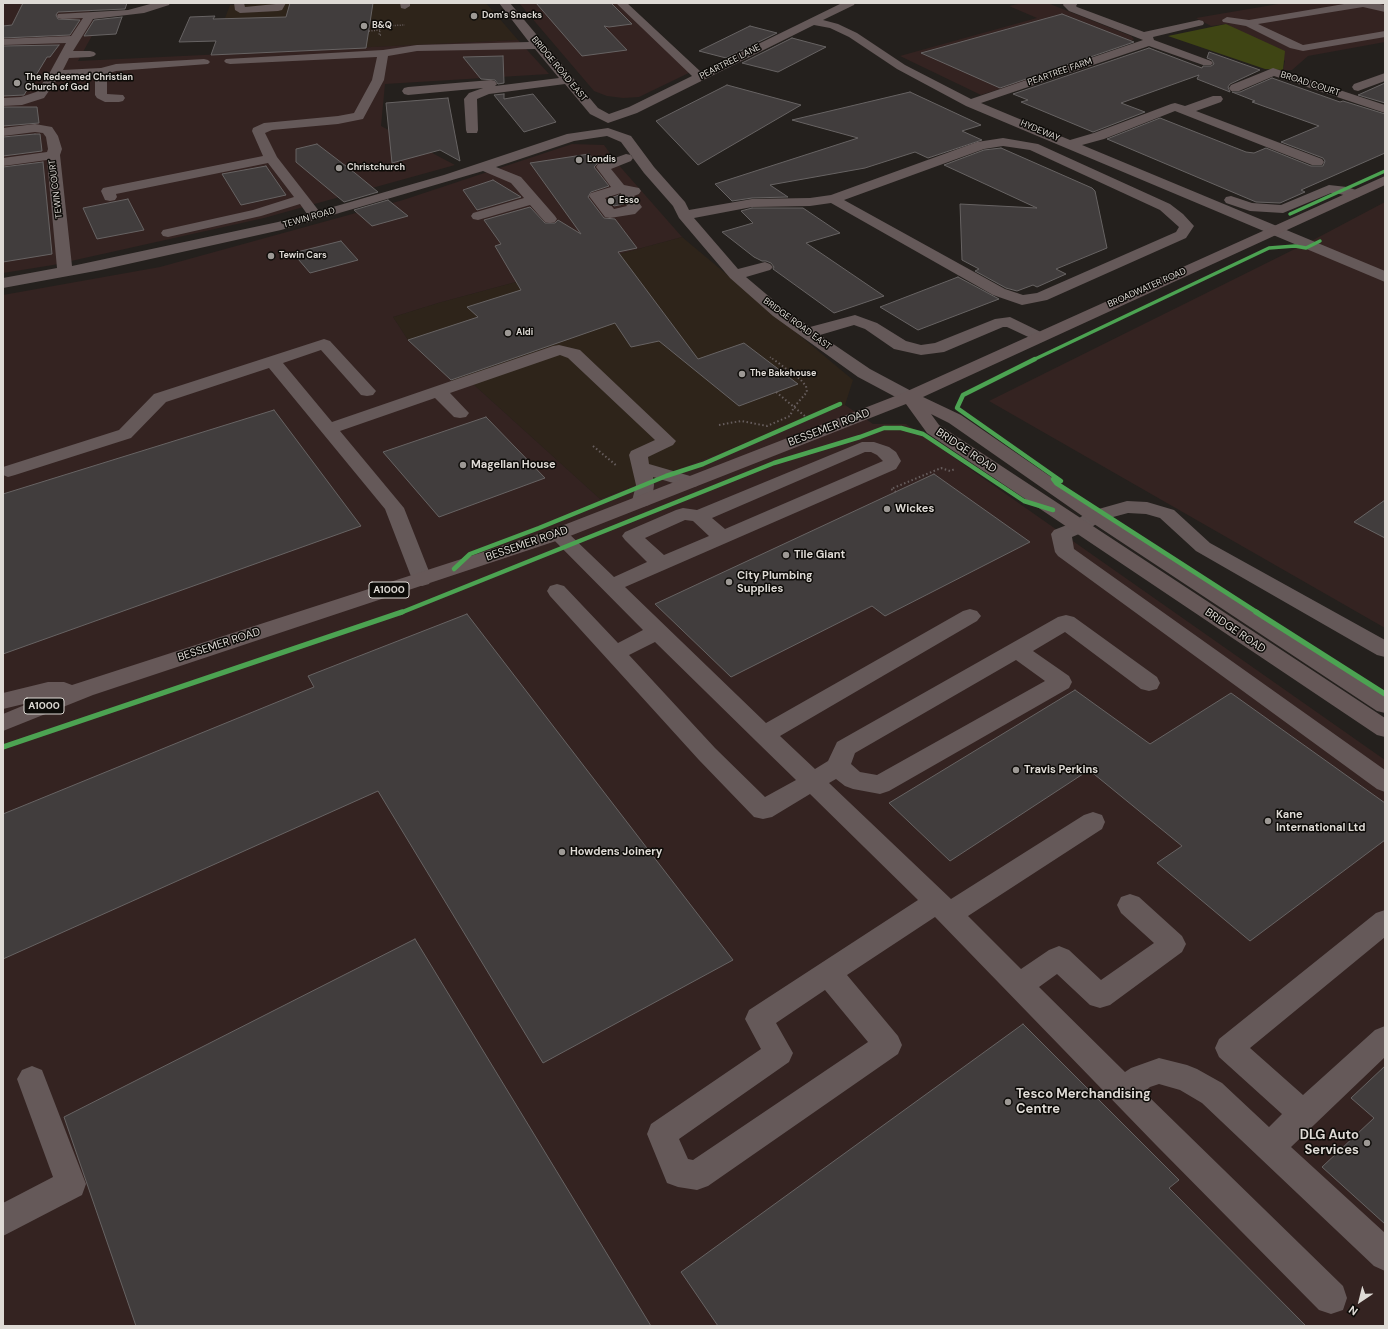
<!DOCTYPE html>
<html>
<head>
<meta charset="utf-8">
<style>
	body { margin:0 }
	#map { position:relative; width:1388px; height:1329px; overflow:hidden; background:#24201d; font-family:"DM Sans",sans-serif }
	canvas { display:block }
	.frame { position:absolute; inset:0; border:4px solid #dedad5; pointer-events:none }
	.north { position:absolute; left:1340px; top:1281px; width:40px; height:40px; -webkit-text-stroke:3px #0d0b08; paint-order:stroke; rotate:215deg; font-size:11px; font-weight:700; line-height:16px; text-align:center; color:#dedad5 }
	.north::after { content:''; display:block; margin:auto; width:14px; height:18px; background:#dedad5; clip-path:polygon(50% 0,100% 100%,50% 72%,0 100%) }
</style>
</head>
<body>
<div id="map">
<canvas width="1388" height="1329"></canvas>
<div class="frame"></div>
<div class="north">N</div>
</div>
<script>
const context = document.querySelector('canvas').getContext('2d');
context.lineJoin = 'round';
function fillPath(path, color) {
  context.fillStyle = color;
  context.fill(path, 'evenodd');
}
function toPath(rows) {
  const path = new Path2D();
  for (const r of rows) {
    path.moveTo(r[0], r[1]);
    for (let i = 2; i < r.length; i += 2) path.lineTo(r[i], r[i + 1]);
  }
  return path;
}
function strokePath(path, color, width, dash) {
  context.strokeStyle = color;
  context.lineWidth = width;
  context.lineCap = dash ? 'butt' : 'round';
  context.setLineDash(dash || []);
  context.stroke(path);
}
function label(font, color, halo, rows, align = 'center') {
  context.font = font + ' "DM Sans",sans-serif';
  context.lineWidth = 3;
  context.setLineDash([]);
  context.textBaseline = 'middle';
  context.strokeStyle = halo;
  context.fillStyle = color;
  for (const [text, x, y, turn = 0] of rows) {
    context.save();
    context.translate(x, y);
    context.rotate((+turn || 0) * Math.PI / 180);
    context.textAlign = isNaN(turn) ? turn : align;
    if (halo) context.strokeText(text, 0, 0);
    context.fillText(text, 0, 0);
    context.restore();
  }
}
const built = toPath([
	[295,3,486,3,518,40,211,55,230,5],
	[682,237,853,380,845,405,600,499,473,384,452,381,408,340,393,317,438,303]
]);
const industrial = toPath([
	[3,3,95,3,87,17,99,23,78,61,518,40,549,74,385,84,381,126,455,165,264,218,53,265,3,273],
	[519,3,626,3,697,69,639,97,623,98,607,96,594,91],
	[1022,3,1054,3,1050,4,1131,36,1134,39,1128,43,1082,57,1079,63,981,95,900,56,1037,18,1009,6],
	[1284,3,1385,3,1385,42,1308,56,1292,70,1283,70,1285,61,1226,24,1211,26,1196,18],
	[572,144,604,145,616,162,682,237,438,303,393,317,408,340,452,381,473,384,600,499,845,405,873,424,906,424,1385,760,1385,1326,3,1326,3,295,160,267,403,200],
	[1385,202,1385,628,989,401,1317,238]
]);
const green = toPath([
	[1226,24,1285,51,1283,70,1265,69,1168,36]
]);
const building = toPath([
	[23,3,127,3,125,9,58,12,56,15,58,19,80,20,70,35,3,38,3,26,12,25,23,3],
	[290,3,373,3,366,48,211,55,216,41,179,42,190,17,215,16,213,19,286,17,290,3],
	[536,3,611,3,632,24,609,27,604,26,627,50,582,56,536,3],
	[1062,14,1134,42,1000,88,921,53,1062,14],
	[122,17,116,34,84,36,94,20,122,17],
	[750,26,777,33,726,58,699,51,750,26],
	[792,38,826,47,778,72,742,63,792,38],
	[59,45,50,57,47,57,24,95,3,96,3,46,59,45],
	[1149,48,1202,68,1203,66,1211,66,1214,64,1212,60,1207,58,1209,52,1260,70,1230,84,1228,87,1230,92,1197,79,1199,75,1121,103,1145,112,1093,132,1021,102,1028,100,1013,94,1149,48],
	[503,56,504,83,498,84,495,80,481,79,463,57,503,56],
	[1272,78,1340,102,1343,101,1385,114,1385,153,1301,190,1305,192,1280,203,1256,202,1107,139,1160,118,1246,152,1254,153,1266,148,1311,166,1323,166,1325,161,1323,158,1281,142,1319,126,1252,102,1255,101,1232,92,1240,92,1272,78],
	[1385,83,1385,103,1358,95,1385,83],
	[727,85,801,105,698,165,656,121,727,85],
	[910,92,981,125,962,131,982,140,928,158,915,152,865,168,770,185,788,197,752,198,732,201,715,184,858,138,792,120,910,92],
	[504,94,504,99,533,94,556,122,524,132,494,95,504,94],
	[448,98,460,161,440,150,392,163,386,103,448,98],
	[3,107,37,107,39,123,3,126,3,107],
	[35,134,40,134,42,151,3,156,3,137,35,134],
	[317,144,355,173,378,192,344,202,296,162,296,149,317,144],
	[1001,148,1092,188,1095,191,1107,248,1056,269,1066,274,1037,287,1033,285,1017,291,1006,288,975,271,979,269,962,260,960,204,1037,208,944,165,984,150,1001,148],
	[589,154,595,162,604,160,598,163,594,167,609,186,591,192,588,197,604,218,615,219,637,248,618,252,698,359,744,343,798,384,739,406,659,341,631,347,615,323,451,380,408,340,478,317,467,307,521,290,495,246,501,244,484,220,530,207,545,223,555,223,558,220,581,234,530,163,589,154],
	[43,162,52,254,3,262,3,167,43,162],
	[266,166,286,195,241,205,222,174,266,166],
	[493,180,521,197,477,210,463,190,493,180],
	[619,195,624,204,614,206,608,199,619,195],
	[128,199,144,230,97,239,83,208,128,199],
	[388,200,408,216,372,226,354,210,388,200],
	[752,208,803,208,840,233,806,243,884,296,834,313,773,269,774,267,771,263,766,261,762,261,754,257,722,232,753,223,741,211,752,208],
	[341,241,358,260,310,273,293,253,341,241],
	[958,277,999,299,918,330,880,307,958,277],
	[274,410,361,526,3,654,3,494,274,410],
	[486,417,545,478,439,517,383,452,486,417],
	[934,474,1030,542,885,616,872,606,731,677,655,604,934,474],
	[1385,500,1385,538,1354,522,1385,500],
	[467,614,733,960,543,1063,378,791,3,959,3,814,314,687,308,676,467,614],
	[1075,690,1150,744,1231,693,1385,803,1385,840,1250,941,1157,863,1182,846,1089,770,950,861,889,803,1075,690],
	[415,939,651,1326,136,1326,64,1117,415,939],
	[1023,1024,1179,1180,1169,1188,1306,1326,718,1326,681,1272,1023,1024],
	[1385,1066,1385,1224,1322,1167,1374,1118,1351,1098,1385,1066]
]);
const pathFar1 = toPath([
	[369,31,380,30],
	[381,35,379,35,381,26,405,25],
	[770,357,774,360]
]);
const path = toPath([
	[776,392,806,417],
	[719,425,741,421,767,426,790,416,794,407,807,392,806,386,800,379,773,359],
	[593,446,617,466],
	[896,492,891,489,941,468,950,471,955,469]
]);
const minor = toPath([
	[154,3,170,3,169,5,144,13,93,19,73,51,90,51,94,52,96,54,94,56,90,57,69,58,63,70,101,68,116,64,204,59,208,60,210,62,208,64,116,71,107,74,107,94,123,95,125,98,123,101,119,102,105,102,97,98,95,95,95,76,59,77,44,98,22,105,3,106,3,98,21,97,36,92,49,74,66,43,3,45,3,39,71,36,83,18,62,19,58,18,57,16,58,14,128,10,154,3],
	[234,3,244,3,245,7,286,3,282,10,278,11,240,13,235,10,234,3],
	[400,3,410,3,410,6,405,9,401,8,400,3],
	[499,3,510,3,598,108,609,114,629,107,692,76,616,3,627,3,701,72,842,3,855,3,854,5,823,20,838,24,857,33,905,65,971,99,1143,40,1069,11,1063,5,1064,3,1078,3,1076,6,1077,7,1144,32,1199,20,1203,21,1204,23,1203,25,1153,37,1154,40,1211,61,1213,63,1211,65,1203,65,1149,46,981,103,1070,140,1094,133,1171,104,1175,103,1185,106,1213,96,1221,96,1223,99,1221,102,1196,111,1322,159,1324,162,1322,165,1312,165,1175,111,1104,139,1082,145,1385,271,1385,282,966,106,897,69,849,37,830,28,814,25,637,113,608,123,590,114,565,84,489,94,477,99,478,130,477,133,467,133,466,130,464,99,469,93,483,88,408,95,404,94,402,91,404,88,408,87,491,80,495,81,497,84,495,86,559,78,535,49,417,51,388,56,384,80,363,119,338,124,272,130,265,133,277,157,319,211,444,175,567,134,608,128,631,136,654,167,685,202,689,210,752,199,810,198,831,195,977,142,1003,138,1038,144,1170,204,1183,214,1194,226,1186,238,1047,300,1022,305,993,295,831,203,810,206,752,207,694,218,738,269,765,262,770,264,773,267,770,270,746,277,785,310,810,327,855,315,877,323,906,341,921,345,935,343,995,319,1010,317,1045,334,1047,337,1045,340,1039,342,1007,327,1003,327,944,352,921,355,894,349,865,329,854,325,820,335,870,369,915,393,918,397,915,401,909,402,903,401,858,377,773,316,730,278,679,218,673,206,644,173,621,142,607,136,574,141,496,167,521,177,555,216,557,219,555,222,550,223,545,222,530,205,478,220,473,219,471,216,473,213,524,198,511,183,483,171,281,230,101,270,3,288,3,278,57,268,47,160,3,166,3,158,47,152,48,149,46,137,43,133,35,132,3,136,3,128,35,124,52,127,58,136,62,149,60,155,72,266,278,222,307,214,300,204,261,216,168,237,163,236,161,233,163,230,253,210,294,197,268,163,116,194,117,197,115,200,110,201,105,200,101,191,103,188,263,156,252,131,253,128,264,123,338,116,354,113,372,80,377,57,230,64,226,63,224,61,226,59,383,50,417,45,529,42,499,3],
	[1003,146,1030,150,1160,210,1179,227,1176,232,1037,293,1023,295,1005,289,844,200,984,149,1003,146],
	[1350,3,1380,4,1385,5,1385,12,1363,7,1258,24,1303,45,1385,31,1385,37,1303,51,1290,48,1246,26,1223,22,1222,20,1227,17,1249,20,1350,3],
	[1273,68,1385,105,1385,113,1274,76,1239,91,1231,91,1229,88,1231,85,1273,68],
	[1385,73,1385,81,1358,91,1354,90,1352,87,1354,84,1385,73],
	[626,154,631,155,633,158,631,161,611,169,624,185,639,188,641,191,639,194,634,196,642,207,635,214,610,218,605,217,589,196,591,193,611,187,596,167,598,164,626,154],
	[621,193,620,195,627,206,614,209,605,198,621,193],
	[1329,185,1347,187,1359,191,1361,194,1359,197,1354,198,1340,194,1331,193,1283,213,1250,211,1226,203,1224,200,1226,197,1231,196,1252,203,1281,205,1329,185],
	[324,339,330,341,376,391,373,395,367,396,361,395,321,350,283,363,332,422,553,346,559,345,580,350,676,441,673,445,648,457,649,464,697,478,699,482,697,486,690,488,653,477,654,485,652,501,649,505,642,507,635,505,632,501,636,485,629,455,631,451,655,440,568,358,560,355,450,393,469,413,466,417,460,418,454,417,435,398,340,431,404,508,432,579,429,584,422,586,415,584,412,579,385,509,269,368,166,402,131,438,15,475,8,477,3,475,3,467,119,430,154,394,324,339],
	[862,442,874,442,889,447,896,452,901,461,896,469,625,587,766,723,963,611,970,609,977,611,981,616,977,621,780,736,815,769,828,761,837,742,1058,617,1066,615,1074,617,1157,677,1160,683,1157,689,1149,691,1141,689,1065,632,1033,651,1069,676,1072,682,1069,688,889,791,880,794,853,789,845,786,836,779,829,783,951,899,1084,815,1093,812,1102,815,1105,822,1102,829,968,916,1021,969,1049,950,1059,946,1069,950,1101,980,1154,943,1121,913,1117,905,1121,897,1130,894,1139,897,1182,936,1186,944,1182,952,1110,1005,1100,1008,1090,1005,1057,974,1039,987,1125,1072,1131,1068,1159,1058,1187,1065,1197,1069,1222,1083,1269,1127,1282,1114,1219,1057,1215,1048,1219,1039,1376,913,1385,910,1385,937,1250,1048,1303,1095,1375,1030,1385,1026,1385,1057,1291,1147,1385,1233,1385,1271,1374,1266,1202,1103,1180,1090,1159,1084,1150,1087,1144,1092,1343,1286,1347,1298,1343,1310,1331,1314,1319,1310,1156,1145,935,917,847,975,898,1036,902,1045,898,1054,708,1186,697,1190,678,1187,667,1183,647,1134,651,1124,761,1049,745,1019,749,1010,918,900,810,794,772,817,763,819,754,817,699,760,550,596,547,591,550,586,557,584,564,586,618,643,643,630,548,534,551,530,558,528,565,530,614,577,647,562,625,540,622,536,625,532,676,510,683,508,697,510,862,442],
	[865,452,871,452,877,455,883,461,725,529,712,518,865,452],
	[685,520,693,521,709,536,664,555,645,538,685,520],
	[655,642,756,741,796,780,765,797,715,748,629,655,655,642],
	[1016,660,1045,681,877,775,860,772,851,764,855,753,1016,660],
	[825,990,868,1042,693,1160,688,1159,679,1139,789,1062,793,1053,776,1023,825,990],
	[1127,501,1147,502,1174,510,1210,543,1385,640,1385,657,1377,655,1196,551,1160,518,1146,514,1128,513,1102,520,1086,531,1072,537,1074,549,1385,770,1385,792,1377,789,1058,556,1055,552,1051,534,1054,530,1072,523,1088,512,1127,501],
	[32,1066,42,1070,86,1184,82,1195,3,1236,3,1203,53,1177,17,1079,22,1070,32,1066]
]);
const major = toPath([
	[1385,176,1385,185,923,397,961,415,1102,512,1385,694,1385,713,1377,711,1088,520,949,423,931,414,939,425,1385,718,1385,737,1377,735,927,433,906,404,565,538,93,695,3,731,3,714,32,702,3,709,3,693,48,682,64,682,72,685,551,530,903,393,1385,176]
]);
const cyclewayFar2 = toPath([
	[1290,214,1385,171],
	[1033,360,1269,248,1295,246,1306,248,1320,241]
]);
const cyclewayFar1 = toPath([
	[1035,359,963,395,957,408,1061,481,1056,483],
	[1053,479,1056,483,1258,613],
	[454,569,470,554,539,528,666,476,703,464,840,404],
	[400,613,774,463,860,437,884,428,901,428,923,434,1024,501,1053,510]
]);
const cycleway = toPath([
	[1256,612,1385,694],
	[3,747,402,612]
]);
const markers = [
	[474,16,4,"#9d9995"],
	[364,26,4,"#9d9995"],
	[17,83,4,"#9d9995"],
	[579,160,4,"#9d9995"],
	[339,168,4,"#9d9995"],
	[611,201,4,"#9d9995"],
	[271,256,4,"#9d9995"],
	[508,333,4,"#9d9995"],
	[742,374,4,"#9d9995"],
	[463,465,4,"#9d9995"],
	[887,509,4,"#9d9995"],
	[786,555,4,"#9d9995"],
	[729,582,4,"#9d9995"],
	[1016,770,4,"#9d9995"],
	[1268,821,4,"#9d9995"],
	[562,852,4,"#9d9995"],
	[1008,1102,4,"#9d9995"],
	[1367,1143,4,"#9d9995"]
];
const farPoinames = [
	["Dom's Snacks",482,16],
	["B&Q",372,26],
	["The Redeemed Christian",25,78],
	["Church of God",25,88],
	["Londis",587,160],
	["Christchurch",347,168],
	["Esso",619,201],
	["Tewin Cars",279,256],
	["Aldi",516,333],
	["The Bakehouse",750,374]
];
const farStreetnames = [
	["PEARTREE LANE",730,62,-27],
	["BRIDGE ROAD EAST",559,69,50],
	["PEARTREE FARM",1060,72,-19],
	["BROAD COURT",1310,84,18],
	["HYDEWAY",1040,131,23],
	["TEWIN COURT",56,189,-97],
	["TEWIN ROAD",309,218,-16],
	["BROADWATER ROAD",1147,288,-24],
	["BRIDGE ROAD EAST",797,324,36]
];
const shields = [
	[389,590,40],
	[44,706,40]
];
const shieldNames = [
	["A1000",389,590],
	["A1000",44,706]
];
const streetNames = [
	["BESSEMER ROAD",829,428,-21],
	["BRIDGE ROAD",966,451,34],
	["BESSEMER ROAD",527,544,-19],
	["BRIDGE ROAD",1235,631,34],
	["BESSEMER ROAD",219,645,-18]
];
const poiNames = [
	["Magellan House",471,465],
	["Wickes",895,509],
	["Tile Giant",794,555],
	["City Plumbing",737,576],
	["Supplies",737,589],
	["Travis Perkins",1024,770],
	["Kane",1276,815],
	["International Ltd",1276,828],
	["Howdens Joinery",570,852]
];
const nearPoinames = [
	["Tesco Merchandising",1016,1095],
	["Centre",1016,1110],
	["DLG Auto",1359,1136,"right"],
	["Services",1359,1151,"right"]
];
fillPath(built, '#2e241a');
fillPath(industrial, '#342321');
fillPath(green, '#3f4514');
fillPath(building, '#413d3d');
strokePath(building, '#676363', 1);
strokePath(pathFar1, '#675e5e', 1.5, [1, 1.5]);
strokePath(path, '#675e5e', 2, [1.5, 2.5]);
fillPath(minor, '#655959');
fillPath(major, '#665858');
strokePath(cyclewayFar2, '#4ca352', 3.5);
strokePath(cyclewayFar1, '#4ca352', 4.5);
strokePath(cycleway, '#4ca352', 5.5);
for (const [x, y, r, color] of markers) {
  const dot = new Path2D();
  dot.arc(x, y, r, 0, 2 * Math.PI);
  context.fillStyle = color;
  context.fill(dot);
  strokePath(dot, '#0d0b08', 1.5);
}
label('bold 9px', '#dedad5', '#0d0b08', farPoinames, 'left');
label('9px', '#dedad5', '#0d0b08', farStreetnames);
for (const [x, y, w] of shields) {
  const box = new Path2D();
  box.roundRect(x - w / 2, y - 8, w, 16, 3);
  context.fillStyle = '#0d0b08';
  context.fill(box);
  strokePath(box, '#dedad5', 1);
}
label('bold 10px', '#dedad5', null, shieldNames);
label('11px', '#dedad5', '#0d0b08', streetNames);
label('bold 11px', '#dedad5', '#0d0b08', poiNames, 'left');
label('bold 13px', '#dedad5', '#0d0b08', nearPoinames, 'left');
</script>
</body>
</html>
